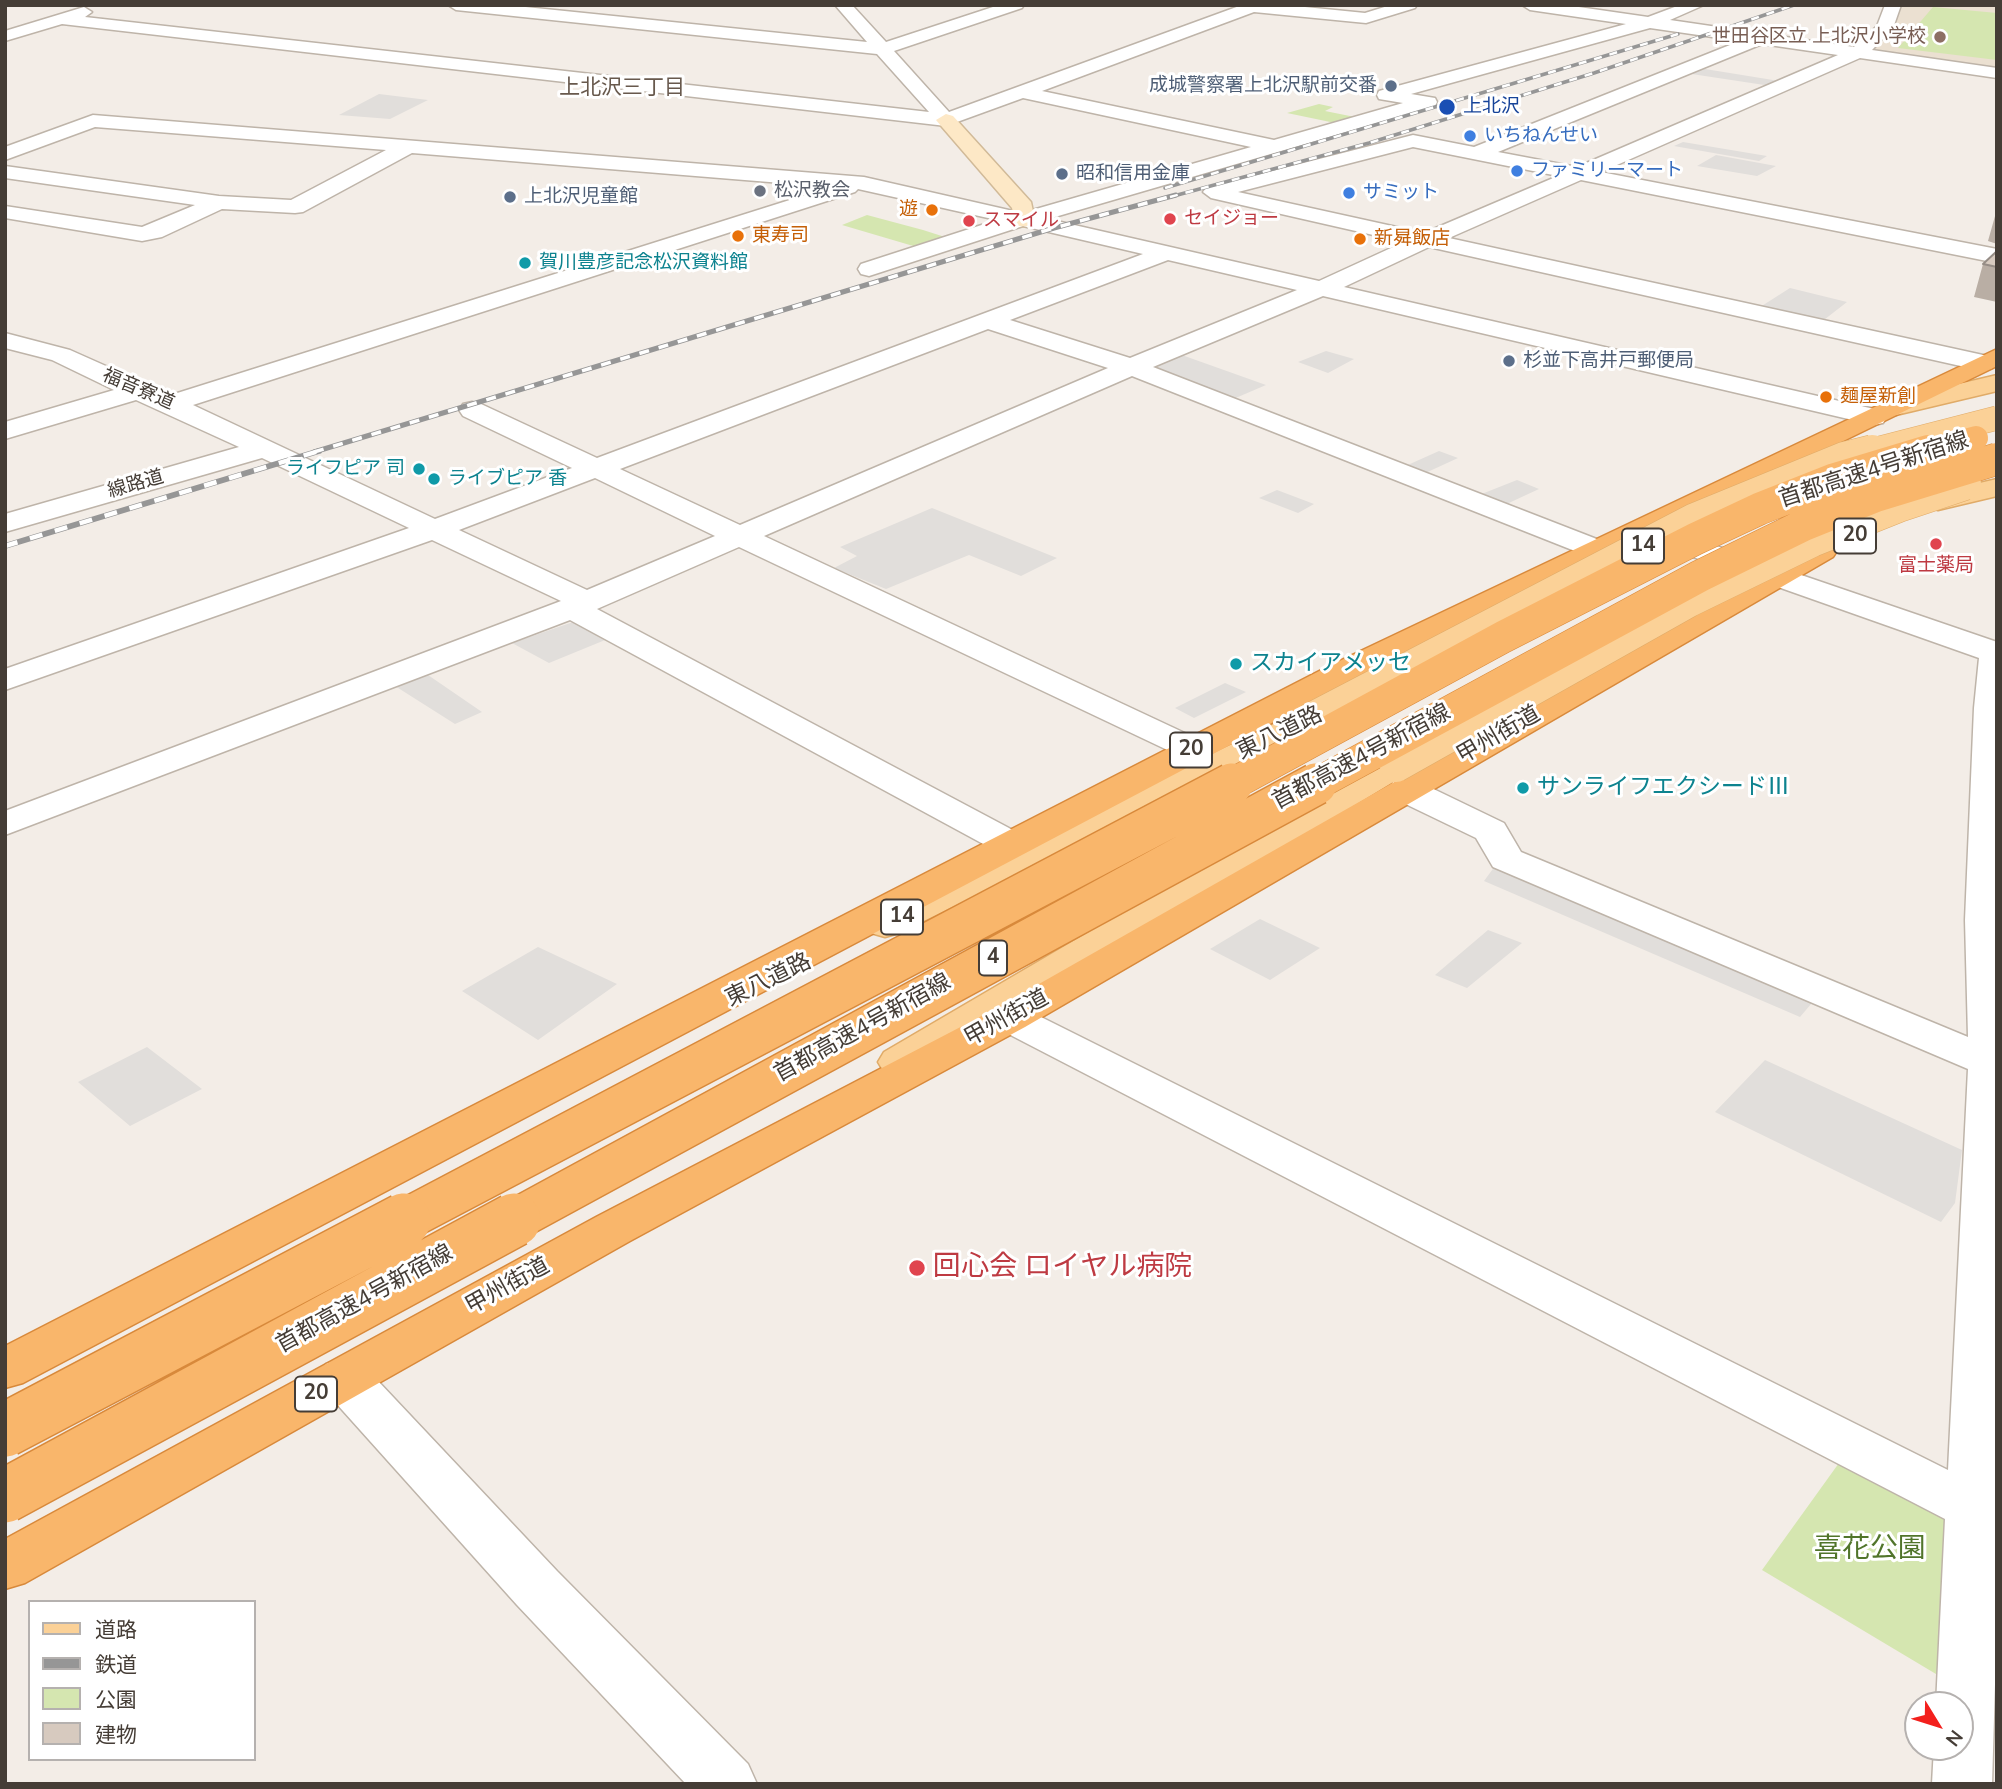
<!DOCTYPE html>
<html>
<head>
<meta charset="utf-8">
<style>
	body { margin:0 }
	#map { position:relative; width:2002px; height:1789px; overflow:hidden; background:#f3ede7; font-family:"Nunito Sans","Noto Sans JP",sans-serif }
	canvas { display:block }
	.frame { position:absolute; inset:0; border:7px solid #453d36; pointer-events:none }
	.legend { position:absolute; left:28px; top:1600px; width:228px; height:161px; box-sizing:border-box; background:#fff; border:2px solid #b5b1af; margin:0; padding:9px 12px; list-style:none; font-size:21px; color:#453d36 }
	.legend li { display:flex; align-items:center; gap:14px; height:35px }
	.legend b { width:35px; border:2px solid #b5b1af }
	.north { position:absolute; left:1904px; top:1691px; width:70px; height:70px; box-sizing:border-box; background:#fff; border:2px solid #b5b1af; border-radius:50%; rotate:128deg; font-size:19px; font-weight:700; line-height:28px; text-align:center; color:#453d36 }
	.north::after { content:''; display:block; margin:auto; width:24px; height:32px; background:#f3201d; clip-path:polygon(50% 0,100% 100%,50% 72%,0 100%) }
</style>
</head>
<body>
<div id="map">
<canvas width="2002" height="1789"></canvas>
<div class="frame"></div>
<ul class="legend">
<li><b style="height:9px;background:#fbd197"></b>道路</li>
<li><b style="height:9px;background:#969696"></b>鉄道</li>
<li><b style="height:19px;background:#d5e6b0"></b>公園</li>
<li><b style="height:19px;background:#d7cabf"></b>建物</li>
</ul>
<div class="north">N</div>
</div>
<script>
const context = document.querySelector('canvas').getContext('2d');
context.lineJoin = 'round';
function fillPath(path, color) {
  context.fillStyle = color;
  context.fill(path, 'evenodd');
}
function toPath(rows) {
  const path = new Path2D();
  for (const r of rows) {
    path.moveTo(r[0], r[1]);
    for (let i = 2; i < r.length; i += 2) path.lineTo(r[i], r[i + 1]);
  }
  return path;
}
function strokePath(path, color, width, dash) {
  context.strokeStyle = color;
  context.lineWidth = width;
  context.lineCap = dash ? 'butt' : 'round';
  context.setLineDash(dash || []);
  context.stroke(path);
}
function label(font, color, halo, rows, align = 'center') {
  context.font = font + ' "Nunito Sans","Noto Sans JP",sans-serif';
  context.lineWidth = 6;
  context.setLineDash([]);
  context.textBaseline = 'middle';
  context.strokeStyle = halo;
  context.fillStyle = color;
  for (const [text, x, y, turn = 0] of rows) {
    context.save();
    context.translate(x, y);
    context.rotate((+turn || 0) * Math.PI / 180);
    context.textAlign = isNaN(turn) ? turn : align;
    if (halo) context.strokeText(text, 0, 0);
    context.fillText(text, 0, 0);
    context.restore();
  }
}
const education = toPath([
	[1901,5,1997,5,1997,71,1882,54,1871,50]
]);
const green = toPath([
	[1933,7,1997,13,1997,60,1898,48],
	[1319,104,1333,107,1325,111,1360,118,1340,124,1287,113],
	[867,215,923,230,948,238,920,248,842,225],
	[1844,1456,1951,1510,1946,1680,1762,1570]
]);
const parking = toPath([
	[1699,68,1779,81,1771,86,1685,73],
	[379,94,428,100,390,119,339,115],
	[1683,142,1767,156,1759,161,1674,146],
	[1716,155,1776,166,1757,176,1697,166],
	[1790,288,1847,302,1820,323,1757,309],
	[1326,351,1354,359,1328,373,1298,362],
	[1179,354,1266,385,1231,400,1150,368],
	[1439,451,1458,458,1421,475,1401,468],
	[1517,480,1539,489,1498,508,1474,497],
	[1277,490,1314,504,1298,513,1259,498],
	[932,508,1057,558,1021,576,969,555,886,589,834,568,857,556,840,547],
	[579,620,610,638,549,663,512,643],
	[428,675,482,712,455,724,395,686],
	[1225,683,1246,692,1194,718,1175,708],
	[1498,862,1817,997,1800,1017,1484,881],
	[1260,919,1320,948,1270,980,1210,949],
	[1488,930,1522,943,1467,988,1435,975],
	[538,947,617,984,538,1040,462,991],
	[147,1047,202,1089,130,1126,78,1082],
	[1765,1060,1962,1150,1955,1203,1941,1222,1715,1112]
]);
const street = toPath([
	[448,5,506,5,867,42,835,5,852,5,886,42,999,5,1024,5,1022,8,894,51,949,112,1242,5,1285,5,1365,13,1391,5,1417,5,1415,8,1366,23,1254,12,1042,91,1274,140,1403,103,1379,99,1377,95,1379,91,1626,24,1530,10,1522,5,1565,5,1648,17,1680,5,1704,5,1670,20,1854,47,1877,26,1885,5,1901,5,1893,28,1872,50,1997,68,1997,78,1860,58,1601,172,1997,249,1997,263,1581,180,1449,238,1983,355,1992,358,1996,363,1992,368,1983,371,1429,247,1344,287,1874,409,1883,411,1887,417,1883,423,1874,425,1323,296,1153,367,1607,543,1611,549,1607,555,1596,558,1585,555,1132,376,764,536,1204,742,1209,749,1204,756,1192,759,1180,756,739,547,597,609,1024,836,1030,844,1024,852,1011,855,998,852,570,620,5,835,5,811,561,601,432,540,5,690,5,669,409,528,262,458,5,532,5,514,239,447,136,400,5,439,5,422,114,390,52,360,5,348,5,333,70,350,171,395,831,187,412,153,303,212,295,213,222,209,162,237,142,241,5,218,5,206,142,227,195,205,5,178,5,166,219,196,291,200,386,150,95,127,5,160,5,147,93,115,864,177,1022,213,1251,147,1023,98,946,126,62,24,5,41,5,31,84,7,92,12,85,17,929,112,877,54,456,10,448,5],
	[1650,28,1740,41,1474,147,1413,135,1206,188,1203,192,1211,198,1404,242,1319,281,1048,219,1435,106,1437,102,1435,98,1411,94,1650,28],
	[1762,44,1838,55,1577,167,1498,152,1762,44],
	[1413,147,1558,176,1424,233,1238,192,1413,147],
	[858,189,997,220,861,264,858,269,861,274,869,276,1023,226,1143,254,597,458,481,404,472,402,463,404,459,410,463,416,572,468,435,519,193,405,855,192,858,189],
	[1168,260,1297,290,1130,358,1010,320,1168,260],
	[988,329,1108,368,740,525,620,469,988,329],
	[595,478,715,536,587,590,459,530,595,478],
	[1655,525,1997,642,1997,1618,1992,1784,1932,1784,1934,1747,1960,1747,1960,1705,1936,1705,1945,1519,995,1027,989,1018,995,1009,1010,1005,1025,1009,1948,1470,1968,1069,1493,867,1476,838,1393,798,1388,790,1393,782,1406,779,1419,782,1504,823,1521,852,1968,1037,1965,920,1974,708,1979,658,1645,540,1640,534,1645,528,1655,525],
	[344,1358,362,1364,557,1571,748,1764,757,1784,686,1784,517,1605,326,1392,319,1378,326,1364,344,1358]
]);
const secondary = toPath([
	[946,114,953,116,1031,202,1035,221,1032,226,1016,226,1012,208,936,120,946,114]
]);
const primary = toPath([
	[1997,375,1997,391,1896,415,1887,413,1883,407,1887,401,1997,375],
	[1997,479,1997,496,1938,510,1928,507,1924,501,1928,495,1997,479],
	[1309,710,1321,713,1326,720,1321,727,899,933,885,937,871,933,865,925,871,917,1297,713,1309,710],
	[1396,755,1408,759,1414,766,1408,773,914,1072,899,1076,884,1072,878,1062,884,1052,1384,759,1396,755]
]);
const highway = toPath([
	[1997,349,1997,366,1353,680,23,1383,5,1388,5,1346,1329,666,1997,349],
	[1822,542,1833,545,1837,551,1833,557,1025,1027,630,1241,25,1583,5,1589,5,1539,596,1217,995,1009,1811,545,1822,542]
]);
const railFar2 = toPath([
	[1165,188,1678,34],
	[1170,197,1369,143,1594,73,1794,5]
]);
const railFar1 = toPath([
	[314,452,1054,228,1176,195]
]);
const rail = toPath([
	[5,546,319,451]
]);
const primaryBridgeFar1 = toPath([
	[1865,452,1997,418]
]);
const primaryBridge = toPath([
	[1309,720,1695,519,1844,458,1872,451],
	[1396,766,1689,601,1812,541,1902,505,1965,484]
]);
const highwayBridgeFar3 = toPath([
	[1922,452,1976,438]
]);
const highwayBridgeFar2 = toPath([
	[1229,786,1503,637,1695,539,1759,509,1835,479,1928,451],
	[1313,786,1700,576,1804,525,1876,496,1997,459]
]);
const highwayBridgeFar1 = toPath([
	[401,1222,1232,784],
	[511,1222,1316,784]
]);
const highwayBridge = toPath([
	[5,1430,404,1220],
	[5,1496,514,1220]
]);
const wall = toPath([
	[1997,209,1997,244,1988,241],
	[1997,251,1997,302,1974,297,1983,264]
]);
const building = toPath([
	[1997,251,1997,267,1983,264,1997,251]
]);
const markers = [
	[1940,37,7,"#8d6e63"],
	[1391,86,7,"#5c6f8a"],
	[1447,107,9,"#1a4fb4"],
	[1470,136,7,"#3f7fe0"],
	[1517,171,7,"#3f7fe0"],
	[1062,174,7,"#5c6f8a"],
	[760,191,7,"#6b7280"],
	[1349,193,7,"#3f7fe0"],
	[510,197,7,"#5c6f8a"],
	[932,210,7,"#e8710a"],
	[1170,219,7,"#e0444e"],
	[969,221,7,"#e0444e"],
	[738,236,7,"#e8710a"],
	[1360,239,7,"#e8710a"],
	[525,263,7,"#0f9aa8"],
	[1509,361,7,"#5c6f8a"],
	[1826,397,7,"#e8710a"],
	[419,469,7,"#0f9aa8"],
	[434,479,7,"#0f9aa8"],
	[1936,544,7,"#e0444e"],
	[1236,664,7,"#0f9aa8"],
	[1523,788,7,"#0f9aa8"],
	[917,1268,9,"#e0444e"]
];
const farEducationnames = [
	["世田谷区立 上北沢小学校",1926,37]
];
const farServicenames = [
	["成城警察署上北沢駅前交番",1377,86,"right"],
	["昭和信用金庫",1076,174],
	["上北沢児童館",524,197],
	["杉並下高井戸郵便局",1523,361]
];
const farTransitnames = [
	["上北沢",1463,107]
];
const farShopnames = [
	["いちねんせい",1484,136],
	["ファミリーマート",1531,171],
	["サミット",1363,193]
];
const farWorshipnames = [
	["松沢教会",774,191]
];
const farFoodnames = [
	["遊",918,210,"right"],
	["東寿司",752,236],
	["新曻飯店",1374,239],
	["麺屋新創",1840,397]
];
const farHealthnames = [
	["セイジョー",1184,219],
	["スマイル",983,221],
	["富士薬局",1936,566,"center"]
];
const farCulturenames = [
	["賀川豊彦記念松沢資料館",539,263],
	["ライフピア 司",405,469,"right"],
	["ライブピア 香",448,479]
];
const farStreetnames = [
	["福音寮道",138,390,23],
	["線路道",136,485,-16]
];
const farNeighbourhoodnames = [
	["上北沢三丁目",622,89]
];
const shields = [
	[1855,536,42],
	[1643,546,42],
	[1191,750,42],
	[902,917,42],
	[993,958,28],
	[316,1394,42]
];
const shieldNames = [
	["20",1855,536],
	["14",1643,546],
	["20",1191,750],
	["14",902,917],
	["4",993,958],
	["20",316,1394]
];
const streetNames = [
	["首都高速4号新宿線",1874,471,-18],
	["東八道路",1280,734,-26],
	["甲州街道",1499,736,-30],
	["首都高速4号新宿線",1362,758,-28],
	["東八道路",769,981,-26],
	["甲州街道",1007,1019,-29],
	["首都高速4号新宿線",863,1029,-29],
	["甲州街道",508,1287,-29],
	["首都高速4号新宿線",365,1300,-29]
];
const cultureNames = [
	["スカイアメッセ",1250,664],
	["サンライフエクシードⅢ",1537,788]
];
const nearHealthnames = [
	["回心会 ロイヤル病院",933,1268]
];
const nearParknames = [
	["喜花公園",1870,1550]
];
fillPath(education, '#ebe0d1');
fillPath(green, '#d5e6b0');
fillPath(parking, '#e1dedb');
strokePath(street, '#beb4a9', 3);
strokePath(secondary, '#d1ba98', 3);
strokePath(primary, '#e0ab68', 3);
strokePath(highway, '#d8893b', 3);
fillPath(street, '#fff');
fillPath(secondary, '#fde8c6');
fillPath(primary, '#fbd197');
fillPath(highway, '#f9b66b');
strokePath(railFar2, '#969696', 3.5);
strokePath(railFar1, '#969696', 5);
strokePath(rail, '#969696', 6);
strokePath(railFar2, '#fff', 2.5, [8]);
strokePath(railFar1, '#fff', 3.5, [10]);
strokePath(rail, '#fff', 4.5, [13]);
strokePath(primaryBridgeFar1, '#e0ab68', 25, []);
strokePath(primaryBridge, '#e0ab68', 33, []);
strokePath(highwayBridgeFar3, '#d8893b', 25, []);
strokePath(highwayBridgeFar2, '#d8893b', 33, []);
strokePath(highwayBridgeFar1, '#d8893b', 44, []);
strokePath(highwayBridge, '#d8893b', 56, []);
strokePath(primaryBridgeFar1, '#fbd197', 24);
strokePath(primaryBridge, '#fbd197', 32);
strokePath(highwayBridgeFar3, '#f9b66b', 24);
strokePath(highwayBridgeFar2, '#f9b66b', 32);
strokePath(highwayBridgeFar1, '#f9b66b', 41);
strokePath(highwayBridge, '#f9b66b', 53);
fillPath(wall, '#b9aea4');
fillPath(building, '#d7cabf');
strokePath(building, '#968d86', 2);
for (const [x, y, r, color] of markers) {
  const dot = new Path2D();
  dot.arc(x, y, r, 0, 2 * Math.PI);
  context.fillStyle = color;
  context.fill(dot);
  strokePath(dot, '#fff', 2.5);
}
label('19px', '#785e54', '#fff', farEducationnames, 'right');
label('19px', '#4e5e75', '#fff', farServicenames, 'left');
label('19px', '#164399', '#fff', farTransitnames, 'left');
label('19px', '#366cbe', '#fff', farShopnames, 'left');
label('19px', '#5b616d', '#fff', farWorshipnames, 'left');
label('19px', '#c56008', '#fff', farFoodnames, 'left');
label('19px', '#be3a42', '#fff', farHealthnames, 'left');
label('19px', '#0d838f', '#fff', farCulturenames, 'left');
label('19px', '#453d36', '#fff', farStreetnames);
label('21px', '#68594d', '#fff', farNeighbourhoodnames);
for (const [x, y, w] of shields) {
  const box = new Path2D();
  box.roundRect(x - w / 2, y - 17.5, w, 35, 5);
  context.fillStyle = '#fff';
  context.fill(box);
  strokePath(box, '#453d36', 2);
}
label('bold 21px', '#453d36', null, shieldNames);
label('23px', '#453d36', '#fff', streetNames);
label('23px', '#0d838f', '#fff', cultureNames, 'left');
label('28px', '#be3a42', '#fff', nearHealthnames, 'left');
label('28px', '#51752b', '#fff', nearParknames);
</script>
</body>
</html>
